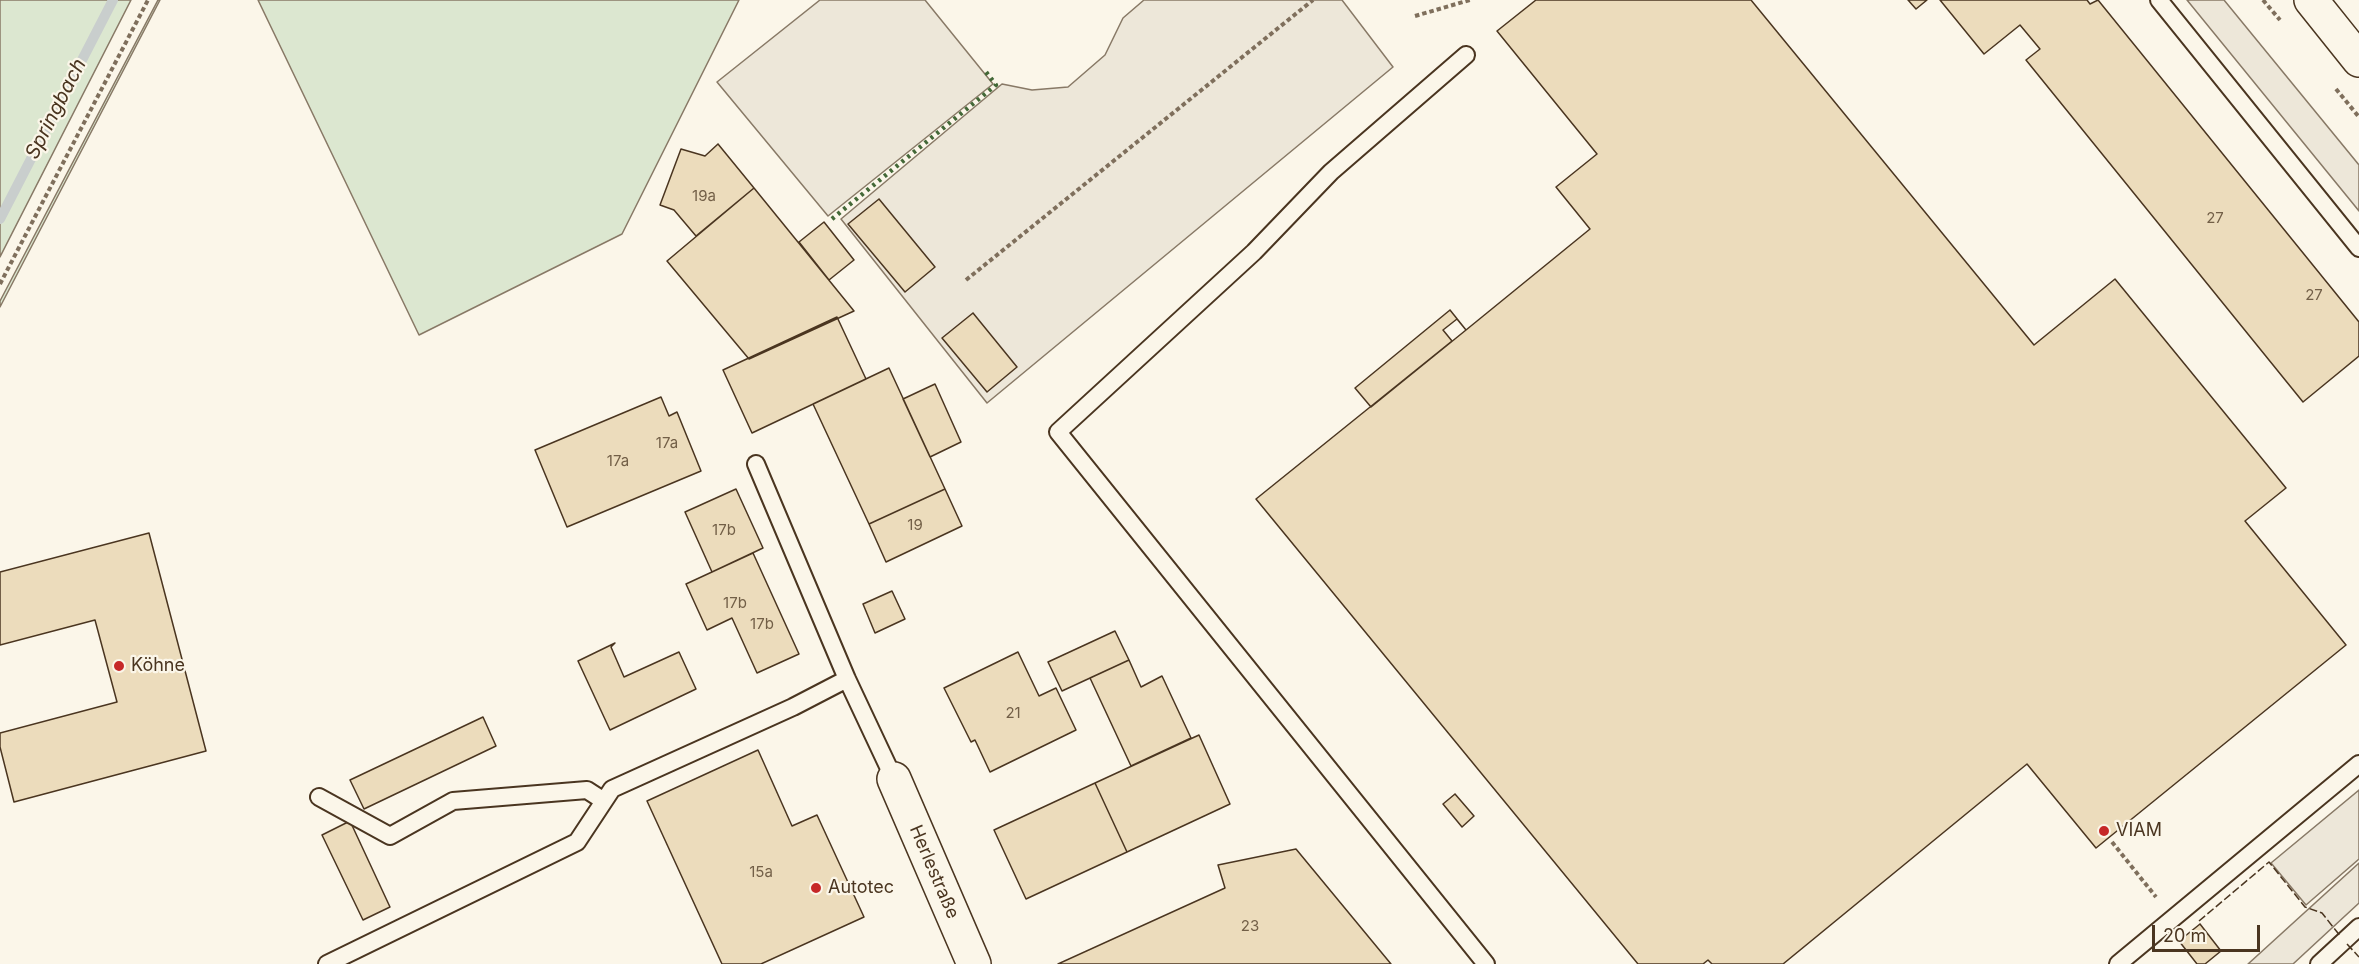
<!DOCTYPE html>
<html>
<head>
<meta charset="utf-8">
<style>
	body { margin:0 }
	#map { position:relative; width:2359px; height:964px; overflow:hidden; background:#fbf6e9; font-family:Inter,sans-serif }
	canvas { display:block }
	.scale { position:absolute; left:2152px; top:925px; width:108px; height:27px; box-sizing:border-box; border:3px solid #4a3520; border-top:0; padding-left:8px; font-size:18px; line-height:21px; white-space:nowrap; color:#4a3520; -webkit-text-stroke:4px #fbf6e9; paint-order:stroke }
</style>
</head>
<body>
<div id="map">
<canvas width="2359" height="964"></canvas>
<div class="scale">20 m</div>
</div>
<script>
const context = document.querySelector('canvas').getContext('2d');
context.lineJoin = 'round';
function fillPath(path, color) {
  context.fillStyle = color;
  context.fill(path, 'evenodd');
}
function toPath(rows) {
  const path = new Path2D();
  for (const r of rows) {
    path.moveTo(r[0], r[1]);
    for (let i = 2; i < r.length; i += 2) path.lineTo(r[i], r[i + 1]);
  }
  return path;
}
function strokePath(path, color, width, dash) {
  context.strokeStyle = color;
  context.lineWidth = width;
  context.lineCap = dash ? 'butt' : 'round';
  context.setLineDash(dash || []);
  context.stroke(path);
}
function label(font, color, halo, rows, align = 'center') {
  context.font = font + ' Inter,sans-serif';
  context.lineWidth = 4.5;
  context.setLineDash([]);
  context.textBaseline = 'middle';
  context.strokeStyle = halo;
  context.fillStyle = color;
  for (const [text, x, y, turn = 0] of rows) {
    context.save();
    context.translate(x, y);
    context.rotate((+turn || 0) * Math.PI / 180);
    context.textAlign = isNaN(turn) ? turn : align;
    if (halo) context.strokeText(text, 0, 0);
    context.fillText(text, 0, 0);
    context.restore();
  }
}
const green = toPath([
	[0,0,131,0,0,257,0,0],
	[158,0,160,0,0,307,0,301,158,0],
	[258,0,739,0,622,234,419,335,258,0]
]);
const parking = toPath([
	[820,0,925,0,993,84,828,216,717,82,820,0],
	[1144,0,1342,0,1393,67,987,403,841,219,1002,84,1032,90,1068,87,1105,55,1123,18,1144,0],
	[2187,0,2224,0,2359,165,2359,211,2187,0],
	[2359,790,2359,859,2306,905,2271,863,2359,790],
	[2359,863,2359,903,2293,964,2248,964,2359,863]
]);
const stream = toPath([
	[0,219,113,0]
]);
const building = toPath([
	[1536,0,1751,0,2034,345,2115,279,2286,488,2245,521,2346,645,2096,848,2027,764,1783,964,1712,964,1708,960,1703,964,1638,964,1256,499,1452,341,1443,330,1457,319,1466,330,1590,229,1556,187,1597,154,1497,31,1536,0],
	[1908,0,1927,0,1916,9,1908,0],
	[1940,0,2087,0,2090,4,2098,0,2359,322,2359,356,2303,402,2026,60,2040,49,2020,25,1984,54,1940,0],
	[718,144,754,188,696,236,674,210,660,205,681,149,705,156,718,144],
	[754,188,854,311,749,359,667,261,754,188],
	[879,199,935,267,905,292,848,224,879,199],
	[824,222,854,260,829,280,799,242,824,222],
	[1450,310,1466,330,1371,407,1355,388,1450,310],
	[973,313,1017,367,987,392,942,338,973,313],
	[837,317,866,379,752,433,723,370,837,317],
	[889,368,945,489,869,524,813,404,889,368],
	[935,384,961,442,930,457,903,399,935,384],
	[661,397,669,416,677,412,701,471,567,527,535,450,661,397],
	[736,489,763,548,712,572,685,512,736,489],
	[945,489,962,526,886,562,869,524,945,489],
	[149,533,206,751,14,802,0,747,0,733,117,702,95,620,0,645,0,572,149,533],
	[753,553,799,654,757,673,732,618,707,630,686,584,753,553],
	[892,591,905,619,875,633,863,604,892,591],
	[1115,631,1129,660,1062,691,1048,662,1115,631],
	[615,643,611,647,624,677,679,652,696,689,610,730,578,661,615,643],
	[1018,652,1039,696,1056,688,1076,730,990,772,975,740,971,742,944,688,1018,652],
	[1129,660,1141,687,1162,676,1191,738,1131,766,1090,678,1129,660],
	[483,717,496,746,364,809,350,780,483,717],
	[1199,735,1230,804,1127,852,1095,783,1199,735],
	[758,750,792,826,817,815,864,917,761,964,722,964,647,801,758,750],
	[1095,783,1127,852,1026,899,994,830,1095,783],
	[1455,794,1474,816,1462,827,1443,804,1455,794],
	[350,821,390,907,363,920,322,835,350,821],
	[1296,849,1391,964,1058,964,1225,888,1218,865,1296,849],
	[2200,924,2221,951,2205,964,2197,964,2179,941,2200,924]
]);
const path = toPath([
	[2263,0,2280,20],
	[1415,16,1470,0],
	[2336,89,2359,117],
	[966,280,1313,0],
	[0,284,148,0],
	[2112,842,2156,897]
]);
const service = toPath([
	[2159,0,2359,248],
	[1466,55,1331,172,1254,252,1058,432,1486,964],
	[756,464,847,679,894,779],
	[319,797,390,836,453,801,587,790,604,801],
	[327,964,577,842,612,789,793,707,847,679],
	[2118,964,2359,764],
	[2319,964,2359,927]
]);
const minor = toPath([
	[2311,0,2359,60],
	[894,779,974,964]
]);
const hedge = toPath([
	[832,219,996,85,986,72]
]);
const fence = toPath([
	[2199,921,2269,862,2305,907,2322,913,2341,937],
	[2347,944,2359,957]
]);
const markers = [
	[119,666,6,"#c62828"],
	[2104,831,6,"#c62828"],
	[816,888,6,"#c62828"]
];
const numberNames = [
	["19a",704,196],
	["27",2215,218],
	["27",2314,295],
	["17a",667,443],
	["17a",618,461],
	["19",915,525],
	["17b",724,530],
	["17b",735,603],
	["17b",762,624],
	["21",1013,713],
	["15a",761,872],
	["23",1250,926]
];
const poiNames = [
	["Köhne",131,666],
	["VIAM",2116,831],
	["Autotec",828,888]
];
const streetNames = [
	["Herlestraße",934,872,67]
];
const waterNames = [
	["Springbach",56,109,-63]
];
fillPath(green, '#dce7d0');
strokePath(green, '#887966', 1.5);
fillPath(parking, '#ede7d9');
strokePath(parking, '#887966', 1.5);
strokePath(stream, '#c9cecd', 10);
fillPath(building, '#ecdcbc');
strokePath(building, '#4a3520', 1.5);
strokePath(service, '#4a3520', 20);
strokePath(minor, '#4a3520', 36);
strokePath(path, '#7f6f5c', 4, [4.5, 3]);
strokePath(service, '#fbf6e9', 16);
strokePath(minor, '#fbf6e9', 33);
strokePath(hedge, '#436837', 4.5, [3, 4.5]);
strokePath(fence, '#4a3520', 1.5, [8, 3]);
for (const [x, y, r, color] of markers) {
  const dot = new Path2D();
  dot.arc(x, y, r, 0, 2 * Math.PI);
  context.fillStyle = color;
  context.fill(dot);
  strokePath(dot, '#fbf6e9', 2);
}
label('15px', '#725f47', null, numberNames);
label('18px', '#4a3520', '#fbf6e9', poiNames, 'left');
label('18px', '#4a3520', '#fbf6e9', streetNames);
label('italic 20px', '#4a3520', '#fbf6e9', waterNames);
</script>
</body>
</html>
